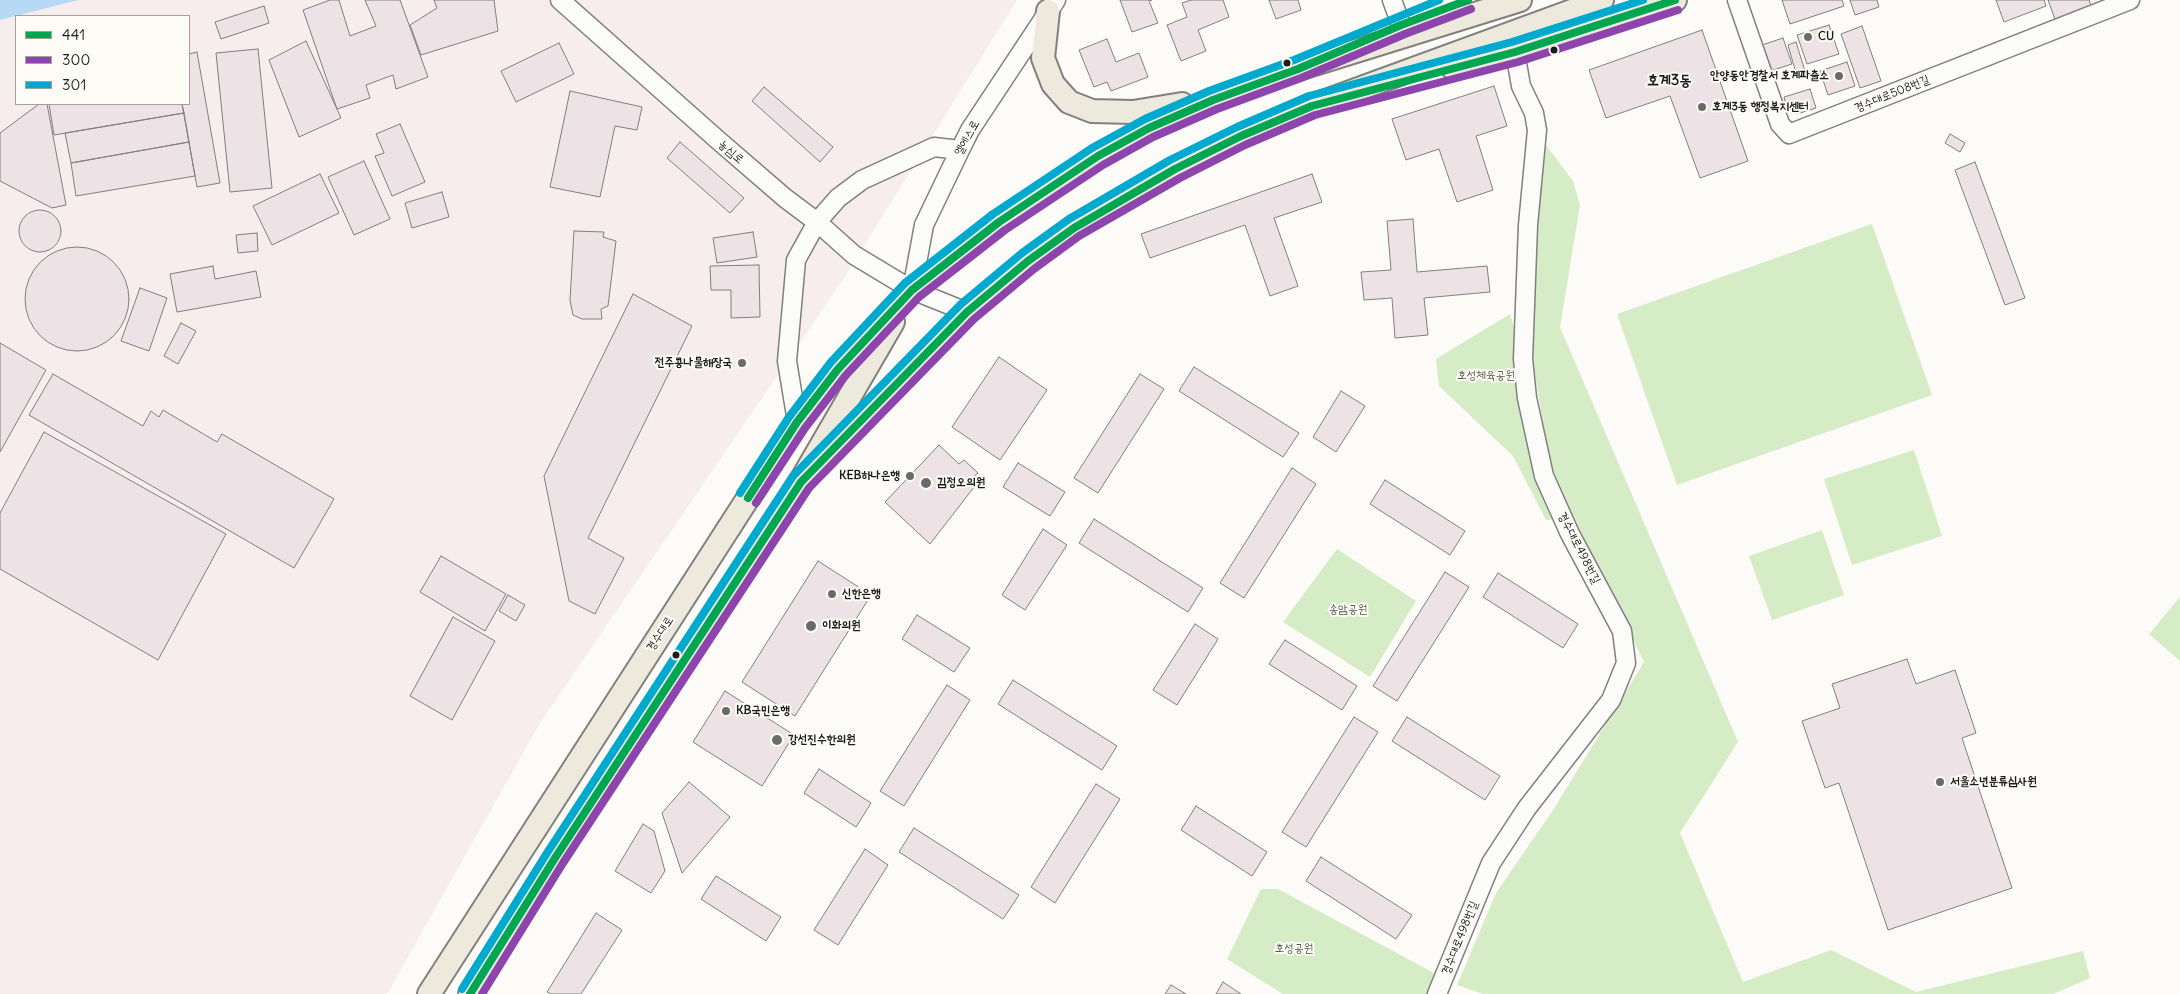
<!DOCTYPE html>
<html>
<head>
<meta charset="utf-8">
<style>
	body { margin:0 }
	#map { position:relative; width:2180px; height:994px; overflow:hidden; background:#fcfbf8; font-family:Delius,sans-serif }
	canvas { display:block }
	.legend { position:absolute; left:15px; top:15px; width:175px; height:90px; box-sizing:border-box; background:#fdfcf7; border:1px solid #a3a29f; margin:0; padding:6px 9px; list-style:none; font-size:15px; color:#1c1c1c }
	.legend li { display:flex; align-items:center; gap:10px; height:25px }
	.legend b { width:25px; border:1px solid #a3a29f }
</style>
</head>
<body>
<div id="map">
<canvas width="2180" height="994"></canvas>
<ul class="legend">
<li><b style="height:6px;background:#00a651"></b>441</li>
<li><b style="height:6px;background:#8e44ad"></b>300</li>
<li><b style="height:6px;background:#00a9ce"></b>301</li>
</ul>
</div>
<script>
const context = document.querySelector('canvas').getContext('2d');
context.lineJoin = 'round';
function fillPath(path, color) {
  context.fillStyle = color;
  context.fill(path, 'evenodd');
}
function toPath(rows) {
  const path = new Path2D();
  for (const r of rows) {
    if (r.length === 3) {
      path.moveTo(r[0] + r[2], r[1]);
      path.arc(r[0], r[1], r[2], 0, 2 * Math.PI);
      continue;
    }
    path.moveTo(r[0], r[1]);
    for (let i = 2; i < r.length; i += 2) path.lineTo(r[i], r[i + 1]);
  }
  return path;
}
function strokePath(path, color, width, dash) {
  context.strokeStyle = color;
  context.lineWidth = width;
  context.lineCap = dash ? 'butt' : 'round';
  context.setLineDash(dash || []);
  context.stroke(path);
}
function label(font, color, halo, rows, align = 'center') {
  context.font = font + ' Delius,"Poor Story",sans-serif';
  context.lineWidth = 4;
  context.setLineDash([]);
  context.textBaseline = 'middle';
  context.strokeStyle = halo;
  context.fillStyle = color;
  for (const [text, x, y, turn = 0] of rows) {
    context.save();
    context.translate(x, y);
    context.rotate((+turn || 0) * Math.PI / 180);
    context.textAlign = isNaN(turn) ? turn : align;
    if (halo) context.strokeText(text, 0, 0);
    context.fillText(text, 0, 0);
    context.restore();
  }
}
const built = toPath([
	[0,0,1017,0,844,278,540,723,387,994,0,994],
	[16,16,189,16,189,104,16,104]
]);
const green = toPath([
	[1543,141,1573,181,1580,205,1560,327,1738,742,1680,833,1743,982,1831,950,1916,992,2083,951,2090,978,2053,994,1483,994,1457,985,1496,893,1553,810,1644,662,1586,545,1550,467,1532,356,1535,210],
	[1872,224,1932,395,1677,485,1617,314],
	[1510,314,1523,359,1563,519,1546,520,1513,456,1439,386,1436,359],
	[1914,450,1942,536,1852,565,1824,479],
	[1822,530,1844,595,1772,620,1749,556],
	[1337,549,1416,601,1370,677,1283,622],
	[2180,597,2180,661,2149,634],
	[1261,889,1278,889,1434,973,1428,994,1283,994,1227,959]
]);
const water = toPath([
	[0,0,78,0,0,20]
]);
const building = toPath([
	[330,0,339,0,350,36,376,26,365,0,400,0,428,77,396,89,393,75,366,85,370,98,337,109,303,10,330,0],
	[434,0,494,0,498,31,421,55,410,25,437,8,434,0],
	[1120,0,1152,0,1149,1,1158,23,1132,32,1120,0],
	[1191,0,1223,0,1229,17,1198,30,1206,51,1181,61,1167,25,1187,17,1182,3,1191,0],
	[1269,0,1298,0,1301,10,1276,19,1269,0],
	[1782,0,1842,0,1844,6,1790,24,1782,0],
	[1850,0,1877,0,1879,7,1855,15,1850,0],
	[1996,0,2044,0,2046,6,2004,22,1996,0],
	[2048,0,2089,0,2092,8,2056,22,2048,0],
	[264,6,269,23,221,39,215,22,264,6],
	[1829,25,1839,54,1807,64,1797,35,1829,25],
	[1862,26,1881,81,1860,88,1841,34,1862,26],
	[1702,30,1748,161,1700,178,1670,96,1606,118,1589,70,1702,30],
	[1783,38,1792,64,1767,72,1759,46,1783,38],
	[1107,39,1116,62,1139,53,1148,77,1111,91,1107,82,1094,87,1079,50,1107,39],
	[306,41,341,118,299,137,269,60,306,41],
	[1796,42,1805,71,1796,73,1788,45,1796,42],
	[559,43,574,74,516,102,501,71,559,43],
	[258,49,272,188,230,192,216,53,258,49],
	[197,52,220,183,197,187,182,104,189,104,189,54,197,52],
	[1847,62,1855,86,1828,95,1820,71,1847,62],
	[1494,86,1507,126,1476,136,1493,190,1457,202,1439,149,1406,160,1392,119,1494,86],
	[764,87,833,147,820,162,752,101,764,87],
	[1810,89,1816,108,1797,114,1787,109,1784,97,1810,89],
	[570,91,642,107,637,130,615,126,600,197,550,187,570,91],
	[39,104,47,104,66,205,52,208,0,181,0,133,39,104],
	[49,104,182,104,184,113,54,135,49,104],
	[184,113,189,142,71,163,65,133,184,113],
	[400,124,425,182,392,196,375,156,384,153,376,134,400,124],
	[1950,134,1965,143,1960,152,1945,143,1950,134],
	[189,142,195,176,76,196,71,163,189,142],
	[680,142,744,198,730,213,667,158,680,142],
	[364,161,390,219,354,235,328,177,364,161],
	[1975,162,2025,298,2005,305,1955,170,1975,162],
	[320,174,339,213,272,245,253,206,320,174],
	[1312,174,1322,202,1274,218,1298,286,1270,296,1245,225,1150,258,1141,234,1312,174],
	[442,192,449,217,412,228,405,203,442,192],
	[40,231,21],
	[1413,219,1417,272,1487,266,1490,292,1424,298,1428,335,1395,338,1392,298,1364,300,1361,272,1391,270,1387,221,1413,219],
	[574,231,604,232,603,237,616,241,608,306,601,309,602,319,582,319,573,315,570,300,574,231],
	[753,232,757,257,717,263,713,238,753,232],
	[257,233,258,251,238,253,236,235,257,233],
	[77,299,52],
	[759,265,760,317,731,318,731,290,711,290,710,266,759,265],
	[213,266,215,279,256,271,261,297,177,312,170,274,213,266],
	[140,288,167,298,149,351,121,341,140,288],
	[633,294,692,326,588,538,624,558,595,614,569,601,544,476,633,294],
	[181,323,196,331,178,364,164,356,181,323],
	[0,343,46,370,0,452,0,343],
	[999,357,1047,390,1000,460,952,427,999,357],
	[1194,367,1299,433,1283,457,1179,391,1194,367],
	[53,374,143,426,151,411,159,417,163,410,217,442,222,434,334,499,294,568,29,415,53,374],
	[1140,374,1164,389,1098,493,1074,478,1140,374],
	[1341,391,1365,406,1336,452,1313,437,1341,391],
	[44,432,226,534,158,660,0,569,0,513,44,432],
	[939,445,959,464,964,460,978,473,973,477,978,482,930,544,885,502,939,445],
	[1018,463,1065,492,1050,516,1003,487,1018,463],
	[1292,468,1316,484,1244,598,1220,583,1292,468],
	[1385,480,1465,531,1450,555,1370,504,1385,480],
	[1094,519,1203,588,1188,612,1079,543,1094,519],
	[1043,529,1067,545,1025,610,1002,595,1043,529],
	[441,556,506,594,485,631,420,592,441,556],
	[818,561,871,595,795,716,742,682,818,561],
	[1445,572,1469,587,1397,701,1373,686,1445,572],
	[1498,573,1578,624,1563,648,1483,597,1498,573],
	[508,595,525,605,516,621,499,611,508,595],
	[917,615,970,648,954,672,902,639,917,615],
	[453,617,495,641,452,720,410,696,453,617],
	[1195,624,1218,639,1177,705,1153,690,1195,624],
	[1285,640,1357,686,1342,710,1269,664,1285,640],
	[1907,659,1916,684,1955,670,1976,733,1962,738,2012,888,1888,930,1839,783,1825,788,1802,721,1840,708,1832,684,1907,659],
	[1013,680,1117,746,1102,770,998,704,1013,680],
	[947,685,970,700,904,806,880,791,947,685],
	[725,691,794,735,762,786,693,742,725,691],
	[1354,717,1378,732,1306,847,1282,832,1354,717],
	[1407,717,1500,776,1485,800,1392,741,1407,717],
	[819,769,871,803,856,827,804,793,819,769],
	[689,782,730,817,682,873,662,813,689,782],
	[1096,784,1120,799,1055,903,1031,887,1096,784],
	[1196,806,1267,852,1252,876,1181,830,1196,806],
	[643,824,654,831,665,871,651,893,615,871,643,824],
	[914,828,1019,895,1003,919,899,852,914,828],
	[865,849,888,865,838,945,814,930,865,849],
	[1321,857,1412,915,1396,939,1306,881,1321,857],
	[716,876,781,917,766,941,701,899,716,876],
	[596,913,622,930,581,994,551,994,547,992,596,913],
	[1223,982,1241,994,1216,994,1223,982],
	[1171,985,1186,994,1165,994,1171,985]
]);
const minor = toPath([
	[560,0,719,141,785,198,817,222,854,255,912,290,967,312],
	[1392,0,1401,25],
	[1737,0,1780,124,1789,134,2130,0],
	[912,290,924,225,960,150,970,130,1056,0],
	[797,422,787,361,796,260,817,222,838,198,862,180,934,147,960,150],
	[1437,994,1491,863,1527,808,1611,700,1626,663,1622,631,1570,534,1544,476,1527,398,1523,359,1528,225,1537,130,1534,113,1521,86,1515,52]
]);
const major = toPath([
	[1048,11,1043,58,1053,84,1069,102,1092,111,1133,112,1182,104],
	[1453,68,1515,52,1675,0],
	[801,482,967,312,1028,261,1074,228,1175,169,1241,136,1312,106,1602,0],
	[429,994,797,422,838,369,912,290,999,222,1098,156,1149,128,1213,100,1298,69,1520,0],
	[470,994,555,858,785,508,893,322]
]);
const bus1 = toPath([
	[748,498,797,422,838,369,912,290,999,222,1098,156,1149,128,1213,100,1298,69,1401,25,1468,0],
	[470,994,555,858,801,482,967,312,1028,261,1074,228,1175,169,1241,136,1312,106,1515,52,1675,0]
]);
const bus2 = toPath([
	[756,503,805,428,846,375,919,297,1005,230,1103,165,1153,137,1217,109,1301,78,1405,34,1471,9],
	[482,994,563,863,809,488,974,319,1034,269,1079,236,1180,178,1245,145,1315,115,1518,62,1678,10]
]);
const bus3 = toPath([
	[740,493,789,417,831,362,905,283,993,214,1092,148,1145,119,1209,91,1294,60,1439,0],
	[462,989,547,853,793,476,961,304,1022,253,1069,219,1170,160,1237,127,1309,96,1512,42,1643,0]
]);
const markers = [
	[1808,37,5,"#6a6a69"],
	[1554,50,4.5,"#1c1c1c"],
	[1287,63,4.5,"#1c1c1c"],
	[1839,76,5,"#6a6a69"],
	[1702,107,5,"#6a6a69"],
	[742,363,5,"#6a6a69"],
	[910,476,5,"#6a6a69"],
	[926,483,6,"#6a6a69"],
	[832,594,5,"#6a6a69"],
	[811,626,6,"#6a6a69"],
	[676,655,4.5,"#1c1c1c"],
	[726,711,5,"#6a6a69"],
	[777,740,6,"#6a6a69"],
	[1940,782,5,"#6a6a69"]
];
const poiNames = [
	["CU",1818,37],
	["안양동안경찰서 호계파출소",1829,76,"right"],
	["호계3동 행정복지센터",1712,107],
	["전주콩나물해장국",732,363,"right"],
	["KEB하나은행",900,476,"right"],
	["김정오의원",937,483],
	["신한은행",842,594],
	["이화의원",822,626],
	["KB국민은행",736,711],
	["강선진수한의원",788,740],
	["서울소년분류심사원",1950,782]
];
const streetNames = [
	["경수대로508번길",1892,94,-22],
	["엘에스로",967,138,-61],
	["농심로",731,152,41],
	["경수대로498번길",1579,548,63],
	["경수대로",660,634,-57],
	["경수대로498번길",1460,938,-68]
];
const parkNames = [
	["호성체육공원",1486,376],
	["송암공원",1348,610],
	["호성공원",1294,949]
];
const quarterNames = [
	["호계3동",1669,81]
];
fillPath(built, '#f7eded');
fillPath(green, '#d6ecc6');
fillPath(water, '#b6d9f6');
fillPath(building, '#ede2e5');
strokePath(building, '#81807f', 1);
strokePath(minor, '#81807f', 21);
strokePath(major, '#81807f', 26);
strokePath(minor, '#fbfbf9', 18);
strokePath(major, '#edeadd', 22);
strokePath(bus1, '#00a651', 8);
strokePath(bus2, '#8e44ad', 8);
strokePath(bus3, '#00a9ce', 8);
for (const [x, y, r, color] of markers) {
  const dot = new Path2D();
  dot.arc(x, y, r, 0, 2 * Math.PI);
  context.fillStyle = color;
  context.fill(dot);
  strokePath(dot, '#fdfcf7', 2);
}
label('bold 12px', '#1c1c1c', '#fdfcf7', poiNames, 'left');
label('12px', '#1c1c1c', '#fdfcf7', streetNames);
label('12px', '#4a5743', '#fdfcf7', parkNames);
label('bold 15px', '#1c1c1c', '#fdfcf7', quarterNames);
</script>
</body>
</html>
